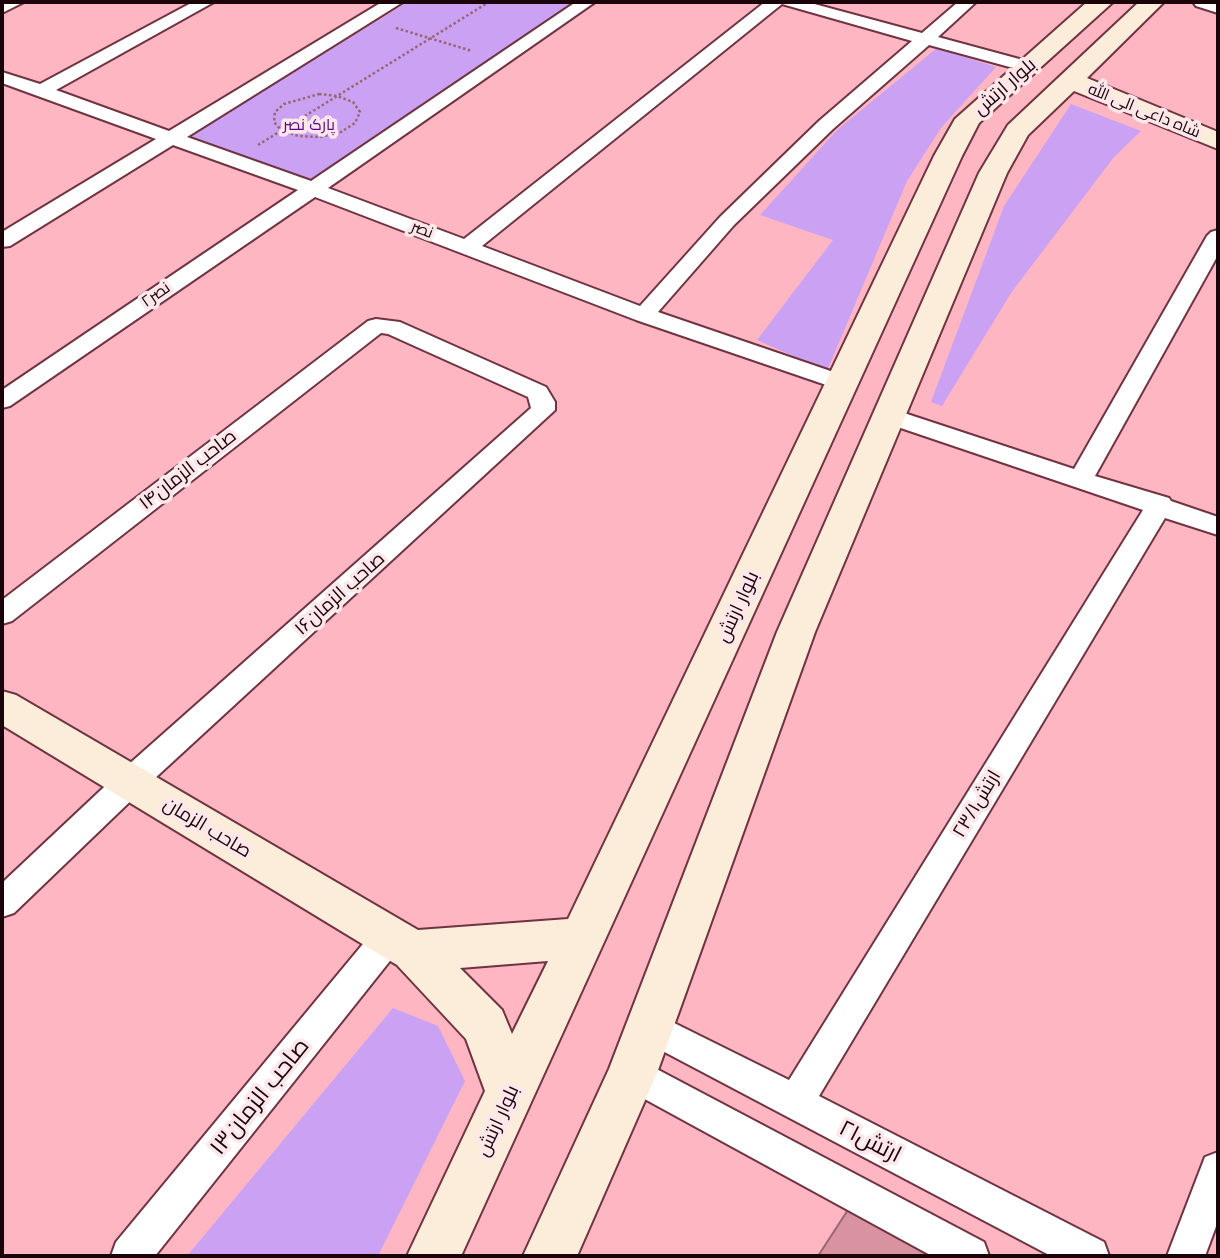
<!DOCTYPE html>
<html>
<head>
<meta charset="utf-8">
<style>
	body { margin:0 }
	#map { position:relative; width:1220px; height:1258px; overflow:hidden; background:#feb6c3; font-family:"Open Sans",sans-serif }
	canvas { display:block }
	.frame { position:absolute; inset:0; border:4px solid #1b0409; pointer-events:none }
</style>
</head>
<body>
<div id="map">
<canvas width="1220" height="1258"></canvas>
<div class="frame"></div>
</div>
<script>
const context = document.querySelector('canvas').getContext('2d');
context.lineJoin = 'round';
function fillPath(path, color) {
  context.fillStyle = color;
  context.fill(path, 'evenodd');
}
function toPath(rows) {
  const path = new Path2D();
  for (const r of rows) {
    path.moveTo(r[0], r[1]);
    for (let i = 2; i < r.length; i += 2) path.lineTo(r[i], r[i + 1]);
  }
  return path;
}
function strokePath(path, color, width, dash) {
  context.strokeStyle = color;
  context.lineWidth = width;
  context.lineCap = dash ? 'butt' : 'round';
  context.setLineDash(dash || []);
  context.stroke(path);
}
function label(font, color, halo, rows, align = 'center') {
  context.font = font + ' "Open Sans",Cairo,sans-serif';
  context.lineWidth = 7;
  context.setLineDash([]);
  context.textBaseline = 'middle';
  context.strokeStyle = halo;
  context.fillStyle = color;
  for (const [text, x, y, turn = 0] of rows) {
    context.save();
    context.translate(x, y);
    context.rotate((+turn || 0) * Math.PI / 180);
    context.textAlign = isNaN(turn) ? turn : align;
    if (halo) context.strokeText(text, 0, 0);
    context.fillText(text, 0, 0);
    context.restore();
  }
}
const green = toPath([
	[408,2,573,2,311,188,183,140],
	[937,48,996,67,941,128,907,181,827,371,757,340,833,240,760,215,837,130],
	[1071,104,1141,131,1114,157,1011,293,942,406,931,402,1004,206],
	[393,1008,438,1026,465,1081,378,1256,187,1256]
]);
const building = toPath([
	[855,1199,939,1256,818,1256,855,1199],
	[951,1248,964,1256,946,1256,951,1248]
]);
const path = toPath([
	[396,28,472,51],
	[319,94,337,96,353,102,360,112,355,123,341,132,320,137,298,136,281,130,274,122,275,112,284,104,319,94],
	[258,145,489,2]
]);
const street = toPath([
	[2,2,24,2,2,13,2,2],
	[193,2,214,2,56,90,169,131,382,2,403,2,187,137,311,181,576,2,595,2,328,188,464,239,765,2,807,2,922,33,958,2,976,2,938,37,1034,63,1037,67,1028,72,929,45,833,129,734,225,658,312,851,378,855,383,851,388,843,390,835,388,636,320,315,197,10,406,2,408,2,390,298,190,173,145,10,246,2,247,2,232,156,139,2,83,2,72,40,84,193,2],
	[782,4,912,41,819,121,720,217,640,306,482,246,782,4],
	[1193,2,1218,2,1218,13,1196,6,1193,2],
	[1218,230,1218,255,1095,476,1169,498,1171,501,1218,517,1218,535,1165,518,819,1096,1104,1242,1109,1256,1051,1256,638,1038,633,1027,638,1016,650,1011,789,1080,1143,510,880,421,877,416,880,411,889,408,898,411,1074,469,1207,236,1211,232,1218,230],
	[376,319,400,322,546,387,555,402,555,410,141,791,14,913,2,917,2,883,119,773,531,408,528,397,388,334,381,333,12,621,2,624,2,600,368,321,376,319],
	[389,922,401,927,406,937,401,947,155,1256,111,1256,116,1242,377,927,389,922],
	[632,1056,984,1242,989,1256,932,1256,619,1085,614,1073,619,1061,632,1056],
	[1218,1152,1218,1221,1205,1256,1167,1256,1205,1157,1218,1152]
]);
const secondary = toPath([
	[1087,2,1113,2,979,123,962,156,461,1256,407,1256,485,1091,466,1039,397,965,2,725,2,691,16,695,418,930,568,919,934,156,955,119,1087,2],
	[548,961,512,1034,502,1010,460,968,548,961],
	[1139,2,1164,2,1087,78,1218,132,1218,149,1074,91,1028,135,1007,173,815,632,657,1073,577,1256,523,1256,609,1069,777,632,979,173,1008,125,1139,2]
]);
const farStreetnames = [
	["شاه داعی الی الله",1144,111,22],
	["نصر",422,230,21],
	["نصر۲",156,295,-35]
];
const farParknames = [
	["پارک نصر",309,125]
];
const streetNames = [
	["بلوار ارتش",1005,87,-41],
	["صاحب الزمان۱۴",188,470,-38],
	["صاحب الزمان۱۶",340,594,-42],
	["بلوار ارتش",738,607,-65],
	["۲۳/۱ارتش",977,804,-59],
	["صاحب الزمان",207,828,31],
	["بلوار ارتش",498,1121,-65]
];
const nearStreetnames = [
	["صاحب الزمان۱۳",260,1097,-51],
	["ارتش۲۱",870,1142,27]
];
fillPath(green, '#cba1f4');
fillPath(building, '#d993a0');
strokePath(building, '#986770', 2);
strokePath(street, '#6f3341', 4);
strokePath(secondary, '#6f3341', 4);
strokePath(path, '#98666f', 2.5, [2.5, 2.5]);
fillPath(street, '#fff');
fillPath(secondary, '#fcecda');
label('16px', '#1b0409', '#fee7ea', farStreetnames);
label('16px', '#5c068c', '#fee7ea', farParknames);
label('19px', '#1b0409', '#fee7ea', streetNames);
label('23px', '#1b0409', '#fee7ea', nearStreetnames);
</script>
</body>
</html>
